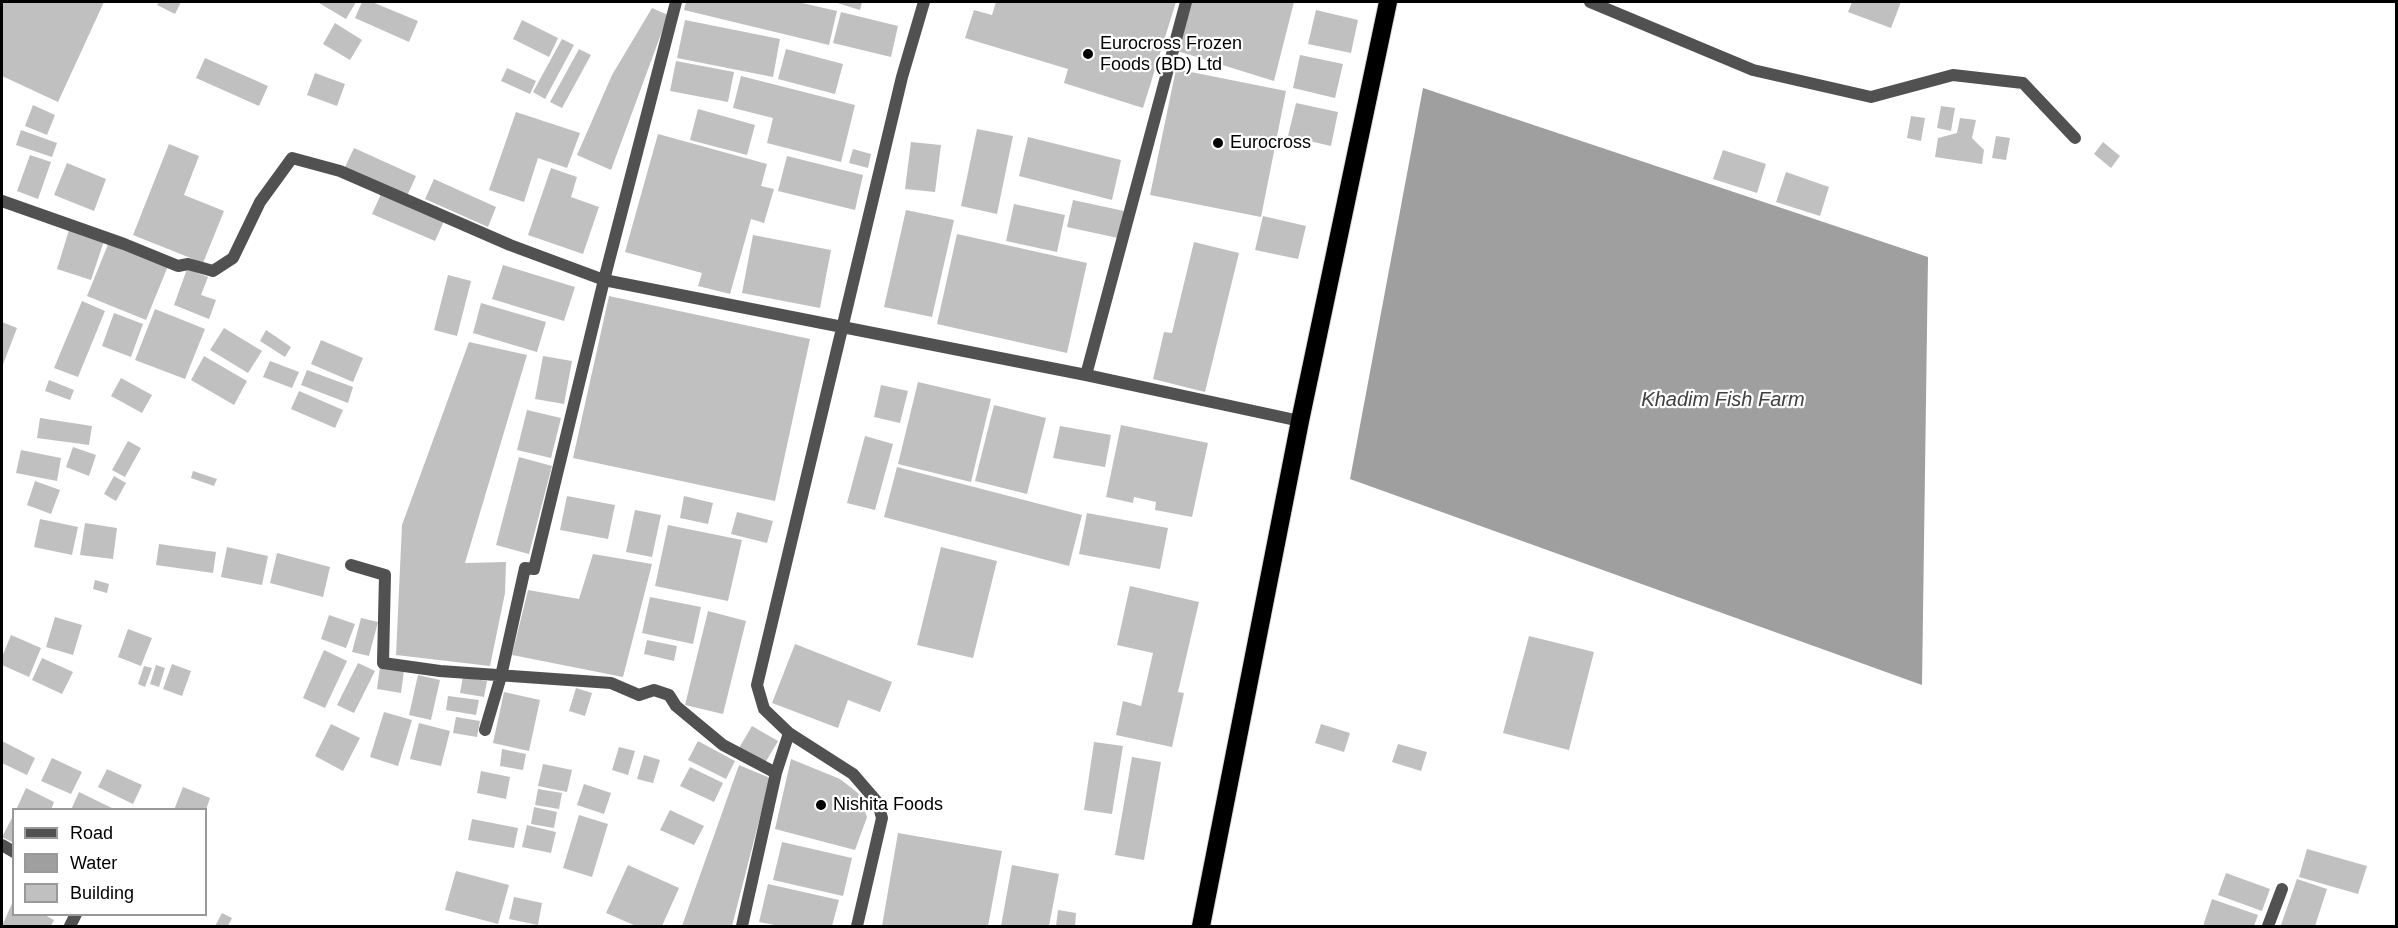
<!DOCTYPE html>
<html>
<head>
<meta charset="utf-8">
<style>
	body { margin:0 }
	#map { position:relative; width:2398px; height:928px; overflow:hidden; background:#fff; font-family:Arial,sans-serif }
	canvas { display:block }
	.frame { position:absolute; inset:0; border:3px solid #000; pointer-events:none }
	.legend { position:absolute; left:12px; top:808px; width:195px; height:108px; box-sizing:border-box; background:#fff; border:2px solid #999; margin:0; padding:8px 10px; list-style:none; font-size:18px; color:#000 }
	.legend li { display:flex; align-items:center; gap:12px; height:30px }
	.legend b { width:30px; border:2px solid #999 }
</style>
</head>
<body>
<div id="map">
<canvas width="2398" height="928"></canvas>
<div class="frame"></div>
<ul class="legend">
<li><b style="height:8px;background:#515151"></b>Road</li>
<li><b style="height:16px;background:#9f9f9f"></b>Water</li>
<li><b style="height:16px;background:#c0c0c0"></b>Building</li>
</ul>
</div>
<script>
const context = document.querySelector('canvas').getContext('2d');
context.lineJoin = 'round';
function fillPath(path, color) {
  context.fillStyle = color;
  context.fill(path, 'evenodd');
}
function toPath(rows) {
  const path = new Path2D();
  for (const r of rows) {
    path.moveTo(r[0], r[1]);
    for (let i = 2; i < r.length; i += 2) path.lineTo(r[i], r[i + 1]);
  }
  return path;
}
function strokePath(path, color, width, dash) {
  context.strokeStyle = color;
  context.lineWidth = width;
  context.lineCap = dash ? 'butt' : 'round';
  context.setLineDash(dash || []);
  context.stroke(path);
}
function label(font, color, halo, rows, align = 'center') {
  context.font = font + ' Arial,sans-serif';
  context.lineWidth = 4.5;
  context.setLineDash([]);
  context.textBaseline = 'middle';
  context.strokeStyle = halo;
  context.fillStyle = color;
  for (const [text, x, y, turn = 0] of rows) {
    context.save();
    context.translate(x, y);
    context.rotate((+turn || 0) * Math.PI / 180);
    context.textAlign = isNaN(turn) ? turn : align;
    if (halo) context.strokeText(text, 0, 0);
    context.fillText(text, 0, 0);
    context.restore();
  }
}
const water = toPath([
	[1423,88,1928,257,1922,685,1350,479]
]);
const building = toPath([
	[2,2,104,2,58,102,2,76],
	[159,2,181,2,175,14,157,5],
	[320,2,356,2,346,19,319,3],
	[362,2,372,2,418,21,409,42,355,18],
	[686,2,798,2,837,11,829,45,684,10],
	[834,2,862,2,860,10],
	[996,2,1176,2,1143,108,1064,83,1068,69,965,38,974,10,992,15],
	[1188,2,1294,2,1274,81,1174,50],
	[1852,2,1901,2,1891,28,1848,12],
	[652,8,668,15,611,170,577,155,612,75],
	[1316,10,1358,20,1351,53,1308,44],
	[841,12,898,26,891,57,833,43],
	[522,20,558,38,549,57,513,39],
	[685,20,780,39,773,77,677,58],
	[335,23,362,40,350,60,323,44],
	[562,39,574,45,545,99,533,92],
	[579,49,591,55,562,108,550,102],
	[786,49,843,64,835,94,778,79],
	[1300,55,1343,64,1335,98,1293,88],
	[205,58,268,86,259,106,196,78],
	[676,61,734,72,728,102,670,91],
	[507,68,536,81,530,94,501,81],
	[1176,69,1286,91,1261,217,1150,195],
	[315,73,345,84,337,106,307,95],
	[741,76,855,105,841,162,767,143,773,118,733,108],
	[1296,103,1338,112,1331,146,1288,136],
	[33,105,55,115,47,135,25,126],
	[1941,106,1955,108,1951,131,1937,128],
	[698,109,755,125,747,155,690,140],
	[516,112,580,133,567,168,538,158,524,202,489,190],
	[1911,116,1925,118,1921,141,1907,138],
	[1960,118,1976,120,1972,138,1984,150,1982,164,1935,157,1938,138,1957,133],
	[977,129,1013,136,997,214,961,206],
	[21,130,57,143,52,157,16,145],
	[658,134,767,164,761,186,774,189,764,223,751,219,730,294,698,286,702,273,625,252],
	[1996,136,2010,138,2006,160,1992,158],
	[1028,137,1121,160,1112,200,1019,176],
	[911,142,941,145,935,192,905,189],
	[2103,142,2120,156,2111,168,2094,154],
	[169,144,199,156,184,195,224,211,203,263,133,235],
	[354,148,416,176,407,196,344,169],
	[853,149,871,154,868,168,849,163],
	[1723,150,1766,164,1757,193,1713,179],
	[30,155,51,162,38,199,17,191],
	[787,156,863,175,855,210,778,191],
	[67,163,106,179,94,211,54,195],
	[551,168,577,177,571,197,599,207,583,254,528,235],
	[1786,172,1829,187,1820,216,1776,202],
	[434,179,496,207,488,227,425,199],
	[381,194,444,221,435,241,372,214],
	[1073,200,1124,211,1118,238,1067,227],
	[1014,204,1065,215,1057,252,1006,241],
	[906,210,954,220,932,317,884,307],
	[1263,216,1306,226,1298,259,1255,250],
	[69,230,104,241,91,280,57,269],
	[957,234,1087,263,1067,353,937,324],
	[753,235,831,250,820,308,742,293],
	[109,242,168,266,146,320,87,296],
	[1194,242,1239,253,1205,392,1153,379,1164,332,1172,333],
	[503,265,575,287,564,321,492,299],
	[187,269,208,277,201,295,216,300,209,319,174,305],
	[448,275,471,281,457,336,434,330],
	[609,296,810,339,775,501,573,458],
	[82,301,105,311,78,377,54,368],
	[481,303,546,322,537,352,473,333],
	[155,309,205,329,185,379,135,360],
	[114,313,143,324,131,357,102,346],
	[2,322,17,328,2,367],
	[224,328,262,351,248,373,210,350],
	[266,330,291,347,285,357,260,341],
	[321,340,363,358,353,382,311,364],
	[469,342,527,355,465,563,506,562,505,593,490,666,396,655,402,525],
	[204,356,247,381,234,405,191,380],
	[543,356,572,361,564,404,535,399],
	[270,361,299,372,292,388,263,377],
	[307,370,353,387,348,403,301,385],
	[121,378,152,395,142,413,111,396],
	[49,380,74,390,70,400,45,391],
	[918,382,991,399,971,482,898,464],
	[881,385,908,391,900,423,874,417],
	[299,391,343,410,335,428,291,409],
	[994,405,1046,418,1027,494,975,481],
	[527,410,561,418,551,458,517,450],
	[40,418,92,426,89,445,37,438],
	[1121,425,1208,443,1192,517,1155,510,1156,502,1134,497,1133,503,1106,497],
	[1060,426,1111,435,1105,467,1053,458],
	[865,436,893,444,875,510,847,503],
	[128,441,141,448,125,477,112,470],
	[73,447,96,455,89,476,66,467],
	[21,450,61,458,57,481,16,473],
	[519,457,552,466,529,554,496,545],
	[897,467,1082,515,1069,566,884,517],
	[193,471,217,479,214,486,191,478],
	[114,476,126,483,116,501,104,494],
	[35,481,60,490,51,514,27,505],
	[567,496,615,505,608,539,560,530],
	[684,496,713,503,708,524,680,518],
	[635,510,661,515,652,557,626,552],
	[737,512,773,521,767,543,731,534],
	[1087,513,1168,528,1160,569,1079,554],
	[40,519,78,527,72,555,34,547],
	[85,523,117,528,113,559,80,555],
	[668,525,742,540,728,601,655,586],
	[159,544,216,552,213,573,156,565],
	[227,547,268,556,262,585,221,577],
	[941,547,997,561,973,658,917,645],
	[277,553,330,567,323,597,270,583],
	[593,554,652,564,623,677,512,655,528,590,579,599],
	[95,580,109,584,107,593,93,589],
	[1130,586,1199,602,1178,692,1184,693,1172,747,1116,735,1123,701,1141,706,1153,653,1117,645],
	[650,597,701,607,693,644,642,633],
	[708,611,746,621,723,714,685,705],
	[329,615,355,624,346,648,321,639],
	[55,617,82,625,73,655,46,647],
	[361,618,378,622,369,656,352,652],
	[128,629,152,638,141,666,118,657],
	[11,635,41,648,29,677,2,665,2,657],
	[1529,636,1594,652,1569,750,1503,733],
	[647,640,677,646,674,661,644,654],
	[795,644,892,682,880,712,848,700,838,728,772,703],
	[324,650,347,661,325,708,303,698],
	[42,658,73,672,62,694,32,680],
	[358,663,375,671,354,713,337,705],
	[172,664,191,671,182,696,163,689],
	[156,665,165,668,159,687,150,684],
	[144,666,152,668,145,687,138,684],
	[380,667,404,670,401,693,377,689],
	[418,675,440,680,431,720,409,715],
	[463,677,487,681,484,697,460,693],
	[576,688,592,693,585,716,569,711],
	[504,692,540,700,529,751,493,743],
	[448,696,479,700,476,715,446,710],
	[384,712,412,720,398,766,370,757],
	[456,717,480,721,477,737,453,733],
	[419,723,450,731,441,766,410,759],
	[331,724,360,738,343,771,315,756],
	[1321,724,1350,733,1344,752,1315,743],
	[752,726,778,741,765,763,739,748],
	[2,741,35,758,27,775,2,763],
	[698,741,735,761,726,779,688,760],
	[1094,742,1123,746,1112,814,1084,810],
	[1398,744,1427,752,1421,771,1392,762],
	[619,747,635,751,628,775,612,770],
	[502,749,526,754,523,770,500,766],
	[644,755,660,760,653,783,637,779],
	[1132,757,1161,762,1144,860,1115,855],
	[52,758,82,772,71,794,41,781],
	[791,759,840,779,858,793,867,817,855,850,775,829],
	[543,764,572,770,567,792,538,786],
	[739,765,770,778,732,926,682,926],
	[690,767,723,783,714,802,680,786],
	[107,769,142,785,133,804,98,787],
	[481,771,510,777,506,799,477,793],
	[584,784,611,793,604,814,577,805],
	[183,787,210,798,206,810,174,810],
	[26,788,54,802,51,810,16,810],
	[538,789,562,793,559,809,535,805],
	[79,792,116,810,71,810],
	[534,807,557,812,554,828,531,824],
	[670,810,704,826,694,845,660,830],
	[14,814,14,843,2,837],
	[579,815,608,824,592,877,563,868],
	[472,819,518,828,514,848,468,840],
	[527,825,556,832,551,853,522,847],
	[898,833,1002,851,988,926,882,926],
	[782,842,852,858,843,896,773,880],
	[2307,849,2367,866,2358,894,2299,877],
	[628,865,679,888,662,926,636,926,606,913],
	[1012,865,1059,874,1049,926,1001,926],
	[456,871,509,885,498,924,445,910],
	[2226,873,2270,889,2262,911,2218,895],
	[2297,879,2327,889,2315,926,2281,925],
	[768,884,839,900,832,926,780,926,759,922],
	[514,897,542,903,538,925,509,919],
	[14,899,14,914,43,914,54,920,51,926,2,926],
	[2212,899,2258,915,2254,926,2203,926],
	[1058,910,1076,913,1075,926,1056,926],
	[222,913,232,918,228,926,215,926]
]);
const street = toPath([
	[1590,2,1753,70,1871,97,1953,75,2023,83,2075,138],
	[2,201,124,244,178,266,188,264,213,271,233,258,260,202,292,158,340,171,510,245,604,280,1086,375,1300,421],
	[1086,375,1186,2],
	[351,565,385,575,383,663,440,671,611,683,639,695,654,690,669,695,676,706,723,745,776,773],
	[485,730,501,676,525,568,534,569,604,280,676,2],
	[2,845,14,852],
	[70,926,76,914],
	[742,926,776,773,789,733],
	[857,926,882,818,878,803,853,774,789,733,764,709,757,685,902,77,924,2],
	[2268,926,2282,889]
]);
const highway = toPath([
	[1201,926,1300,421,1388,2]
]);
const markers = [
	[1088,54,6,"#000"],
	[1218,143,6,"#000"],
	[821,805,6,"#000"]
];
const poiNames = [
	["Eurocross Frozen",1100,44],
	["Foods (BD) Ltd",1100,65],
	["Eurocross",1230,143],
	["Nishita Foods",833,805]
];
const waterNames = [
	["Khadim Fish Farm",1723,400]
];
fillPath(water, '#9f9f9f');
fillPath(building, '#c0c0c0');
strokePath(highway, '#dbdbdb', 20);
strokePath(street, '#515151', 12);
strokePath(highway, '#000', 18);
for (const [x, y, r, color] of markers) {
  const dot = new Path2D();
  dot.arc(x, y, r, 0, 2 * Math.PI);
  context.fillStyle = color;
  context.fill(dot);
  strokePath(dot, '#fff', 2);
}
label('18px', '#000', '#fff', poiNames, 'left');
label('italic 20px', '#404040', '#fff', waterNames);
</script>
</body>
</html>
